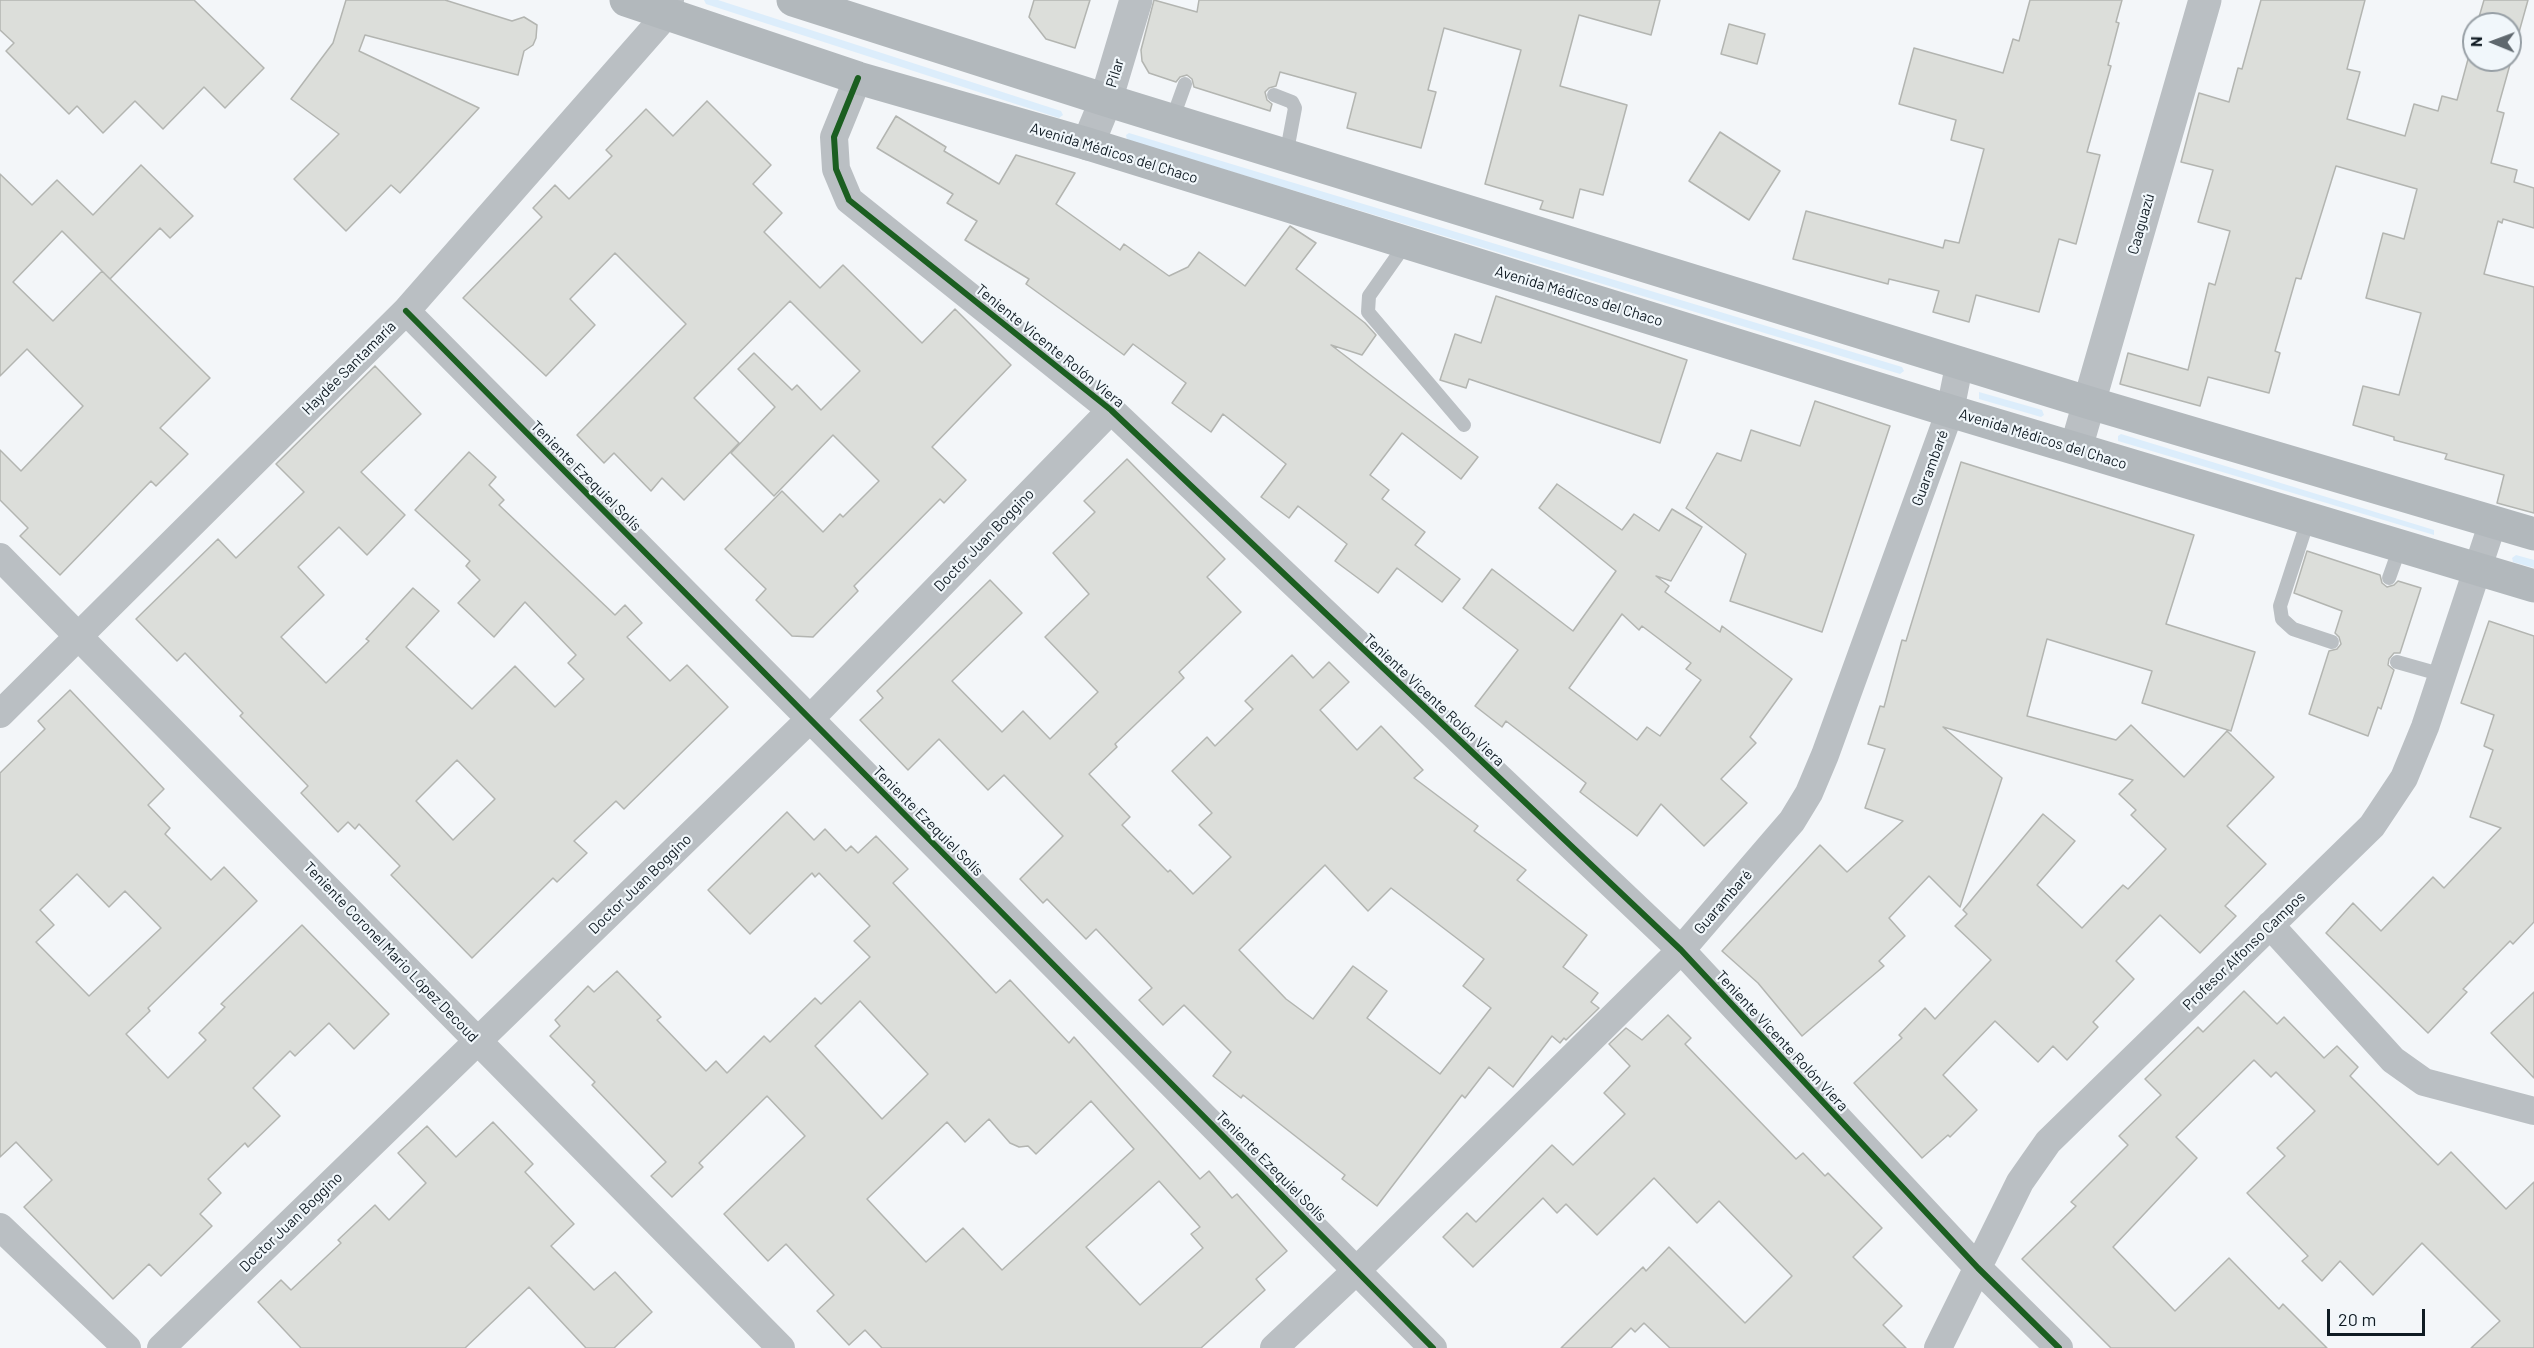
<!DOCTYPE html>
<html>
<head>
<meta charset="utf-8">
<style>
	body { margin:0 }
	#map { position:relative; width:2534px; height:1348px; overflow:hidden; background:#f3f6f9; font-family:Barlow,sans-serif }
	canvas { display:block }
	.north { position:absolute; left:2462px; top:12px; width:60px; height:60px; box-sizing:border-box; background:#f1f7fb; border:2px solid #979fa5; border-radius:50%; rotate:271deg; font-size:16px; font-weight:700; line-height:24px; text-align:center; color:#101b23 }
	.north::after { content:''; display:block; margin:auto; width:21px; height:27px; background:#5f686e; clip-path:polygon(50% 0,100% 100%,50% 72%,0 100%) }
	.scale { position:absolute; left:2327px; top:1309px; width:98px; height:27px; box-sizing:border-box; border:3px solid #101b23; border-top:0; padding-left:8px; font-size:18px; line-height:21px; white-space:nowrap; color:#101b23; -webkit-text-stroke:4px #f1f7fb; paint-order:stroke }
</style>
</head>
<body>
<div id="map">
<canvas width="2534" height="1348"></canvas>
<div class="north">N</div>
<div class="scale">20 m</div>
</div>
<script>
const context = document.querySelector('canvas').getContext('2d');
context.lineJoin = 'round';
function fillPath(path, color) {
  context.fillStyle = color;
  context.fill(path, 'evenodd');
}
function toPath(rows) {
  const path = new Path2D();
  for (const r of rows) {
    path.moveTo(r[0], r[1]);
    for (let i = 2; i < r.length; i += 2) path.lineTo(r[i], r[i + 1]);
  }
  return path;
}
function strokePath(path, color, width, dash) {
  context.strokeStyle = color;
  context.lineWidth = width;
  context.lineCap = dash ? 'butt' : 'round';
  context.setLineDash(dash || []);
  context.stroke(path);
}
function label(font, color, halo, rows, align = 'center') {
  context.font = font + ' Barlow,sans-serif';
  context.lineWidth = 4.5;
  context.setLineDash([]);
  context.textBaseline = 'middle';
  context.strokeStyle = halo;
  context.fillStyle = color;
  for (const [text, x, y, turn = 0] of rows) {
    context.save();
    context.translate(x, y);
    context.rotate((+turn || 0) * Math.PI / 180);
    context.textAlign = isNaN(turn) ? turn : align;
    if (halo) context.strokeText(text, 0, 0);
    context.fillText(text, 0, 0);
    context.restore();
  }
}
const green = toPath([
	[704,0,718,0,1061,111,1063,115,1059,118,706,4],
	[1129,133,1902,367,1904,371,1900,374,1127,140,1126,135],
	[1979,392,2042,410,2044,415,2041,417,1979,399],
	[2121,434,2434,530,2434,535,2118,441,2118,436],
	[2516,555,2534,560,2534,568,2513,562,2512,558]
]);
const building = toPath([
	[0,0,194,0,264,68,225,108,204,87,163,129,135,101,103,133,77,106,69,114,6,51,14,43,0,30,0,0],
	[346,0,445,0,512,21,524,17,537,25,536,38,533,45,524,51,518,75,365,35,359,51,479,108,400,193,391,185,346,231,294,179,339,134,291,99,333,43,346,0],
	[1034,0,1090,0,1075,48,1046,39,1029,17,1034,0],
	[1154,0,1197,12,1199,0,1660,0,1651,35,1579,15,1560,86,1627,105,1603,195,1580,189,1573,218,1540,209,1543,201,1485,184,1521,50,1444,28,1428,90,1436,92,1421,148,1347,128,1356,93,1280,72,1276,86,1269,88,1265,92,1267,100,1272,104,1270,111,1194,87,1192,79,1187,75,1180,77,1176,82,1149,73,1142,61,1141,50,1154,0],
	[2030,0,2122,0,2116,22,2119,23,2108,65,2111,66,2087,152,2100,155,2076,244,2059,239,2039,312,1976,295,1969,322,1933,312,1939,291,1889,279,1888,284,1793,259,1806,211,1943,248,1945,240,1959,243,1984,149,1951,140,1956,120,1899,104,1914,48,2003,73,2013,39,2019,41,2030,0],
	[2261,0,2365,0,2347,69,2360,72,2347,119,2405,136,2414,104,2438,111,2442,96,2457,100,2474,37,2474,60,2510,60,2510,24,2477,24,2484,0,2528,0,2497,111,2504,113,2491,163,2517,170,2514,182,2534,188,2534,228,2503,219,2502,223,2498,221,2484,274,2534,287,2534,513,2497,503,2504,475,2445,459,2447,454,2394,440,2394,437,2353,425,2363,386,2399,395,2421,313,2366,298,2383,233,2404,239,2417,189,2336,166,2301,279,2296,278,2275,351,2280,353,2269,393,2208,377,2200,406,2120,384,2128,353,2188,370,2209,283,2215,285,2230,231,2198,222,2213,170,2181,162,2199,93,2229,102,2238,68,2242,69,2261,0],
	[1729,24,1765,34,1757,64,1721,54,1729,24],
	[707,101,771,165,753,184,782,213,764,232,820,288,843,265,922,343,955,309,1011,365,932,447,966,480,944,503,940,499,854,586,858,591,813,637,792,636,756,600,766,589,725,549,782,491,823,532,840,514,843,517,879,481,833,435,774,496,731,453,775,407,738,369,754,353,792,390,797,385,821,410,860,371,790,301,694,398,739,443,684,500,662,478,651,491,614,453,604,463,577,435,686,324,615,253,570,299,595,325,546,376,463,298,542,217,533,208,555,185,569,199,612,156,606,150,646,109,673,136,707,101],
	[896,116,946,147,944,151,999,184,1016,155,1075,173,1056,204,1120,250,1124,244,1169,276,1188,267,1199,252,1245,286,1290,226,1316,243,1296,269,1365,323,1376,335,1362,355,1331,345,1478,457,1461,479,1402,433,1370,475,1389,490,1382,499,1425,532,1415,545,1460,579,1442,602,1397,568,1378,593,1335,561,1347,544,1298,506,1289,518,1261,497,1286,464,1223,414,1211,432,1172,403,1186,383,1133,344,1124,355,1026,284,1029,279,965,240,977,221,947,203,953,194,877,148,896,116],
	[1720,132,1780,171,1749,220,1689,181,1720,132],
	[141,165,193,216,170,238,160,228,110,279,62,231,13,282,53,321,102,271,210,378,160,428,188,454,156,486,151,481,60,575,20,536,28,528,0,500,0,450,21,471,83,406,27,349,0,376,0,174,32,205,57,180,93,215,141,165],
	[1496,296,1687,360,1660,443,1469,379,1466,388,1440,380,1455,334,1481,343,1496,296],
	[375,366,421,414,361,472,405,515,367,555,339,527,298,567,324,595,281,637,326,683,369,641,366,639,413,588,439,611,406,647,472,709,515,666,555,707,584,679,568,663,576,655,525,602,494,637,458,603,480,580,466,566,470,561,415,510,469,452,496,477,489,485,504,500,499,505,615,615,625,605,642,623,627,637,670,681,687,665,728,707,624,809,616,801,574,841,587,853,557,882,553,878,472,958,391,875,400,866,359,824,355,829,348,822,338,832,301,793,308,786,240,716,243,713,185,653,177,661,136,619,218,539,236,558,304,492,276,464,375,366],
	[457,760,495,799,453,840,416,801,457,760],
	[1815,401,1890,426,1822,632,1730,601,1746,554,1686,508,1717,453,1741,461,1751,430,1800,446,1815,401],
	[1127,459,1225,559,1207,577,1241,612,1179,672,1184,678,1115,744,1117,747,1089,774,1130,817,1122,825,1168,872,1170,870,1193,894,1231,857,1199,825,1212,813,1172,771,1207,737,1215,746,1253,709,1245,701,1292,655,1313,678,1329,662,1349,682,1320,710,1357,750,1381,726,1423,770,1414,778,1478,826,1474,831,1526,870,1517,880,1587,935,1563,967,1598,993,1591,1002,1599,1008,1566,1040,1564,1038,1560,1043,1552,1036,1513,1087,1489,1067,1465,1098,1462,1095,1377,1206,1342,1179,1345,1175,1243,1095,1241,1098,1213,1076,1231,1052,1184,1005,1163,1025,1139,1000,1152,988,1096,929,1086,939,1047,899,1043,903,1020,879,1063,836,1004,775,988,790,939,739,908,770,860,720,883,698,877,691,990,580,1022,613,952,681,1002,732,1023,711,1050,739,1098,692,1045,637,1089,594,1053,553,1095,512,1084,501,1127,459],
	[1325,865,1368,911,1391,888,1484,959,1463,986,1491,1008,1440,1074,1367,1018,1387,991,1353,966,1313,1019,1286,999,1239,950,1325,865],
	[1961,462,2194,535,2166,624,2255,652,2231,731,2142,703,2152,671,2047,639,2027,716,2116,740,2131,725,2184,777,2227,731,2274,777,2227,826,2266,864,2225,906,2236,916,2200,953,2160,915,2116,961,2134,979,2093,1022,2098,1027,2067,1060,2053,1046,2038,1062,1995,1021,1943,1075,1977,1110,1950,1137,1948,1135,1922,1158,1854,1083,1902,1038,1899,1035,1925,1008,1935,1019,1991,960,1955,926,1967,914,1963,910,2043,814,2075,841,2037,885,2082,928,2123,885,2128,889,2166,849,2131,815,2136,810,2119,794,2133,780,1943,727,2002,778,1960,907,1929,876,1889,918,1905,936,1879,961,1884,966,1802,1036,1758,983,1722,951,1820,845,1847,872,1903,821,1865,808,1885,749,1868,744,1880,706,1884,707,1902,640,1906,641,1961,462],
	[1557,484,1622,530,1634,514,1659,531,1672,509,1702,527,1671,581,1656,576,1669,586,1665,592,1720,632,1722,626,1792,679,1750,737,1756,743,1721,779,1747,803,1704,846,1661,804,1637,836,1580,792,1586,783,1506,721,1502,727,1475,706,1518,650,1463,608,1492,569,1573,631,1616,571,1539,508,1557,484],
	[1622,614,1639,630,1642,626,1691,663,1686,669,1701,680,1660,736,1647,727,1637,740,1569,688,1622,614],
	[2307,551,2380,575,2382,583,2387,587,2394,585,2398,581,2421,588,2400,653,2394,653,2389,659,2388,665,2394,670,2381,709,2378,707,2368,736,2309,714,2329,651,2337,649,2341,644,2339,637,2335,633,2342,611,2294,593,2307,551],
	[2489,621,2534,636,2534,922,2513,944,2510,941,2463,989,2467,992,2428,1033,2326,933,2353,903,2381,931,2433,877,2444,888,2501,828,2470,817,2493,750,2484,746,2494,715,2461,703,2489,621],
	[70,690,164,789,148,805,170,828,165,834,211,880,224,867,257,901,148,1008,150,1011,126,1034,168,1078,206,1040,199,1033,225,1007,221,1004,302,925,389,1014,354,1049,329,1023,295,1056,290,1051,253,1088,280,1116,248,1147,245,1143,208,1179,221,1193,200,1214,212,1226,161,1276,149,1264,113,1299,24,1207,52,1180,16,1142,0,1157,0,773,45,729,38,721,70,690],
	[77,874,109,907,125,891,161,928,89,996,36,942,54,925,40,910,77,874],
	[787,812,814,840,825,829,846,851,851,846,858,853,876,836,908,869,893,883,996,993,1010,980,1069,1043,1074,1037,1200,1179,1209,1171,1232,1198,1237,1194,1287,1251,1256,1279,1265,1290,1201,1348,882,1348,865,1330,849,1345,817,1311,834,1295,786,1244,768,1261,724,1214,805,1136,767,1096,699,1163,703,1167,672,1197,651,1176,666,1162,592,1085,595,1082,550,1036,560,1026,555,1020,588,986,594,992,617,971,661,1017,657,1020,706,1071,716,1061,727,1073,764,1036,770,1042,815,998,821,1004,870,957,854,941,870,926,819,873,815,877,812,873,750,934,708,890,787,812],
	[860,1001,928,1074,882,1119,815,1046,860,1001],
	[1091,1101,1134,1149,1002,1270,963,1228,926,1262,867,1199,947,1122,965,1142,989,1119,1010,1143,1019,1147,1028,1146,1036,1154,1091,1101],
	[1159,1181,1200,1227,1191,1234,1203,1248,1140,1305,1086,1247,1159,1181],
	[2244,991,2277,1024,2284,1017,2324,1058,2337,1046,2358,1067,2350,1076,2438,1165,2451,1152,2506,1209,2534,1182,2534,1348,2471,1348,2500,1321,2422,1243,2373,1295,2340,1261,2322,1281,2302,1261,2308,1256,2247,1193,2285,1156,2277,1148,2315,1111,2276,1072,2271,1077,2254,1060,2176,1137,2197,1158,2113,1247,2175,1311,2229,1258,2279,1309,2283,1304,2327,1348,2111,1348,2022,1259,2076,1206,2071,1202,2128,1145,2119,1136,2161,1095,2145,1079,2198,1027,2203,1032,2244,991],
	[2534,992,2534,1078,2491,1033,2534,992],
	[1668,1015,1691,1038,1685,1044,1796,1159,1803,1153,1825,1176,1828,1173,1882,1228,1853,1257,1902,1306,1883,1325,1906,1348,1670,1348,1644,1323,1635,1332,1631,1328,1611,1348,1561,1348,1643,1267,1646,1271,1669,1247,1745,1323,1792,1276,1719,1201,1697,1223,1654,1178,1597,1235,1566,1204,1557,1213,1543,1198,1473,1267,1443,1237,1467,1213,1476,1222,1552,1145,1573,1165,1625,1114,1604,1093,1630,1066,1609,1044,1626,1028,1642,1040,1668,1015],
	[493,1122,533,1164,525,1172,574,1224,551,1246,594,1290,615,1272,652,1312,614,1348,586,1348,529,1287,465,1348,301,1348,258,1302,281,1280,291,1290,341,1243,338,1240,375,1205,389,1220,426,1183,398,1153,427,1126,456,1157,493,1122]
]);
const service = toPath([
	[1274,95,1292,102,1295,108,1286,156],
	[1172,120,1185,84],
	[1407,242,1369,296,1368,312,1464,425],
	[2308,520,2280,606,2282,619,2293,629,2332,642],
	[2389,578,2400,547],
	[2397,662,2443,675]
]);
const minor = toPath([
	[858,78,834,137,836,169,849,200,1111,410,1681,950,1978,1268,2059,1348],
	[406,311,1433,1348],
	[0,557,781,1348],
	[0,714,406,311,667,14,670,0],
	[2270,925,2393,1060,2424,1082,2534,1111],
	[0,1227,127,1348],
	[161,1348,810,719,1111,410],
	[1274,1348,1357,1270,1681,950,1792,821,1809,793,1825,755,1950,411,1960,361],
	[1938,1348,2020,1182,2048,1142,2372,826,2404,778,2425,727,2493,522]
]);
const tertiary = toPath([
	[1088,144,1106,100,1136,0],
	[2076,448,2205,0]
]);
const primary = toPath([
	[626,0,858,78,1088,144,1950,411,2534,586],
	[793,0,1106,100,2090,403,2534,534]
]);
const cycleway = toPath([
	[858,78,834,137,836,169,849,200,1111,410,1681,950,1978,1268,2059,1348],
	[406,311,1433,1348]
]);
const streetNames = [
	["Pilar",1115,73,-73],
	["Avenida Médicos del Chaco",1114,153,17],
	["Caaguazú",2141,224,-74],
	["Avenida Médicos del Chaco",1579,296,17],
	["Teniente Vicente Rolón Viera",1050,346,39],
	["Haydée Santamaría",349,368,-45],
	["Avenida Médicos del Chaco",2043,439,17],
	["Guarambaré",1930,468,-70],
	["Teniente Ezequiel Solís",586,476,45],
	["Doctor Juan Boggino",984,540,-46],
	["Teniente Vicente Rolón Viera",1434,700,43],
	["Teniente Ezequiel Solís",928,821,45],
	["Doctor Juan Boggino",640,884,-44],
	["Guarambaré",1723,902,-49],
	["Profesor Alfonso Campos",2244,951,-44],
	["Teniente Coronel Mario López Decoud",391,952,46],
	["Teniente Vicente Rolón Viera",1782,1041,47],
	["Teniente Ezequiel Solís",1271,1166,45],
	["Doctor Juan Boggino",291,1222,-44]
];
fillPath(green, '#dcedfb');
fillPath(building, '#dcdeda');
strokePath(building, '#b3b5b1', 1.5);
strokePath(service, '#babfc3', 14);
strokePath(minor, '#babfc3', 28);
strokePath(tertiary, '#babfc3', 33);
strokePath(primary, '#b2b8bc', 33);
strokePath(cycleway, '#1b5e20', 6);
label('15px', '#101b23', '#f1f7fb', streetNames);
</script>
</body>
</html>
